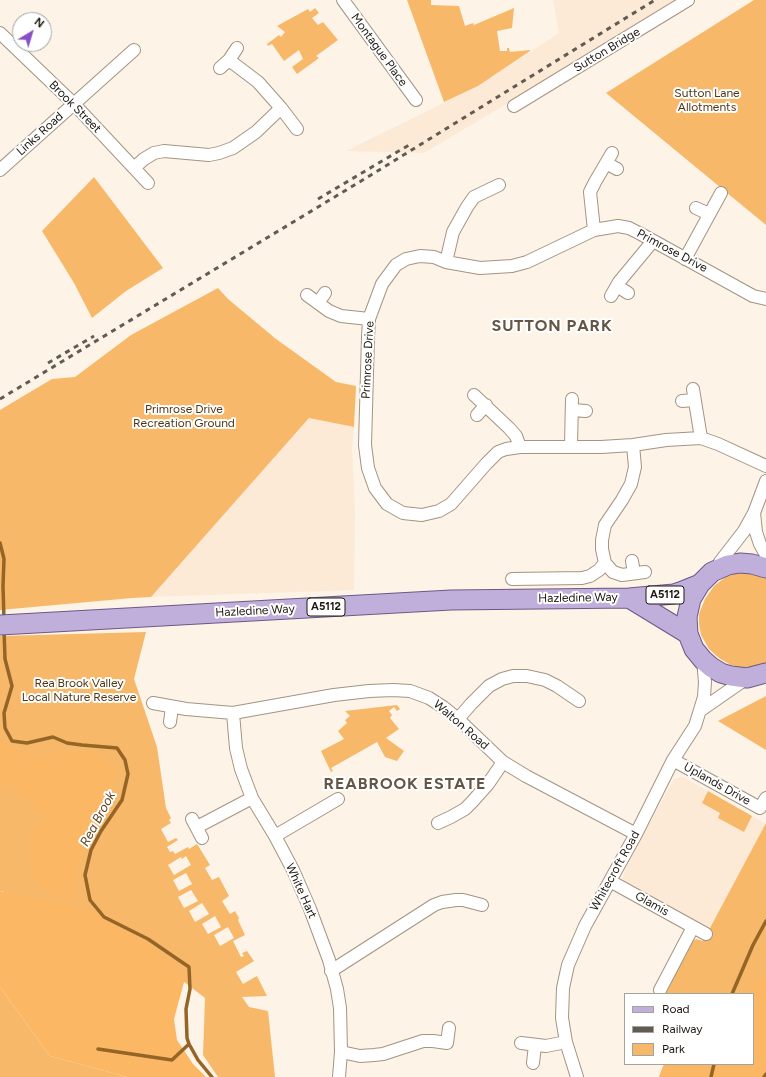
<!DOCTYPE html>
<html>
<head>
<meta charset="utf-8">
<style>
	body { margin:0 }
	#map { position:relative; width:766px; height:1077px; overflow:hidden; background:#fdf3e7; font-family:Figtree,sans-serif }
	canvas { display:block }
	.legend { position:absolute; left:624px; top:993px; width:130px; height:72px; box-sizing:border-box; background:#fff; border:1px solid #a5a3a0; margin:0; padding:5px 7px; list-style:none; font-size:12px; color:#1e1811 }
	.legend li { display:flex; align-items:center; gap:8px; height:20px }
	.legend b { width:20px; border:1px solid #a5a3a0 }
	.north { position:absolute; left:12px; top:12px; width:40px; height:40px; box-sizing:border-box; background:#fff; border:1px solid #a5a3a0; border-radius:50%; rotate:38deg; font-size:11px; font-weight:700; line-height:16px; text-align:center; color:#1e1811 }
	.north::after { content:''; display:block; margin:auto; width:14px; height:18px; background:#8750c8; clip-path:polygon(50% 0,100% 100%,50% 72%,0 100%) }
</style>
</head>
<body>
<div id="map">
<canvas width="766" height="1077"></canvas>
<ul class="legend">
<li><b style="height:5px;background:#c1afdb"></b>Road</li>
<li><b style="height:5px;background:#625b53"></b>Railway</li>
<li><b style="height:11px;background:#f8b86a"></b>Park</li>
</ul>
<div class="north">N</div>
</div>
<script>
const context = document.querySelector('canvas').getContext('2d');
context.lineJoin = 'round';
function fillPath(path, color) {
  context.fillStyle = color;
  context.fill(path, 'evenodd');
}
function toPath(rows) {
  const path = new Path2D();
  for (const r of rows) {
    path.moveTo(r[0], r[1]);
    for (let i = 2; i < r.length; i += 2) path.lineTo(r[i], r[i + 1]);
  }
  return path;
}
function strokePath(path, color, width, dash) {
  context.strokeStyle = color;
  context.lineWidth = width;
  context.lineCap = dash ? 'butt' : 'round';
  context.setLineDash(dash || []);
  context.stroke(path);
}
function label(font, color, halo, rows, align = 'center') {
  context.font = font + ' Figtree,sans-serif';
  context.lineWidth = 4;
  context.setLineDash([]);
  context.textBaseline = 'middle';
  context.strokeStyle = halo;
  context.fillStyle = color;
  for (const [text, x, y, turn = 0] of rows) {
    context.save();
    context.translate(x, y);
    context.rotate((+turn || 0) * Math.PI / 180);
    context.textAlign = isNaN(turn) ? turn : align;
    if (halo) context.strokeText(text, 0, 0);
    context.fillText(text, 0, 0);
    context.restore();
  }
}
const built = toPath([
	[553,0,681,0,424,153,346,151,478,86,559,33],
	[309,418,354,427,352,447,355,510,354,590,151,597],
	[683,777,766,824,709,929,627,884,623,879,624,873,629,861,674,779]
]);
const green = toPath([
	[407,0,431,0,431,5,459,6,465,26,473,23,474,25,514,8,512,28,497,31,500,51,507,51,507,48,509,48,510,52,530,50,530,51,478,86,444,102],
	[754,0,766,0,766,225,606,93],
	[315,8,319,13,312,18,318,25,323,22,338,40,316,56,319,58,297,74,292,67,303,59,299,50,284,61,272,44,268,46,267,44,279,35,281,37,285,32,277,26,308,9,310,12],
	[94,177,163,268,126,291,92,318,74,283,42,231],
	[218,288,228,299,276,339,336,382,356,386,354,427,309,418,151,597,132,598,0,610,0,410,52,379,75,377,131,335],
	[742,571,766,575,766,663,759,667,744,668,731,665,719,658,709,649,701,635,699,624,699,614,705,599,714,586,727,576],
	[146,632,134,679,157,747,166,808,171,818,169,820,171,823,161,829,168,842,176,838,178,840,167,847,170,852,173,851,175,854,188,847,189,849,197,844,210,865,205,868,212,880,219,877,229,896,222,901,230,914,235,911,239,918,238,920,245,935,233,941,241,957,244,956,242,953,247,951,254,961,236,972,243,984,257,976,267,996,242,997,249,1007,268,1011,275,1077,218,1077,203,1055,205,998,179,978,2,891,0,891,0,636],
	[186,856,191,865,174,875,168,865,181,857,182,859],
	[186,873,192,884,179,891,173,880],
	[191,890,198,901,184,908,178,897],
	[202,903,209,914,195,922,189,911],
	[215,916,221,927,208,934,202,924],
	[228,927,234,938,220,946,214,935],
	[766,696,766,750,718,721],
	[397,705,400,709,397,711,394,707,389,711,392,715,390,718,399,729,386,738,404,751,397,761,385,757,377,742,331,768,333,771,331,772,321,751,344,739,338,731,347,723,345,720,350,716,345,711],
	[708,791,752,816,744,832,718,818,720,813,702,803],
	[766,823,766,1077,659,1077,664,1064,753,1064,753,994,661,994,663,992,666,993,691,942,696,939,703,941],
	[0,987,50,1056,127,1077,0,1077]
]);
const forest = toPath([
	[0,741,28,755,93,751,117,768,110,796,93,828,79,860,73,900,57,900,31,874,28,838,44,821,31,800,0,780],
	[0,891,88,910,149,945,178,968,183,977,184,982,174,1019,177,1040,193,1064,206,1077,127,1077,50,1056,0,987],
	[766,969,766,1077,659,1077,664,1064,753,1064,753,994,749,994]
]);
const stream = toPath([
	[0,543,4,559,3,586,4,620],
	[4,630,5,659,12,686,4,713,5,728,12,741,27,743,53,737,67,743,82,745,117,748,125,760,128,774,122,800,101,831,91,850,85,875,90,900,104,917,148,939,189,967,190,989,186,1009,187,1038,189,1044,198,1060,212,1077],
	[732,994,753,945,766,921],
	[98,1049,172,1060,189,1044],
	[711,1077,714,1064],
	[764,1077,766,1074]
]);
const street = toPath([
	[343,0,416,100],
	[0,33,74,104,148,183],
	[229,60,258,82,281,108,297,129],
	[220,68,229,60,237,48],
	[514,106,688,0],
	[606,163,617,169],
	[134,168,144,159,154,153,164,151,209,155,219,153,233,148,256,132,281,108],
	[0,170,134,50],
	[696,208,709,214],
	[594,230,590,192,595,182,612,153],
	[685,259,721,193],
	[446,262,453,232,467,207,474,197,499,185],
	[617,286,628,293],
	[307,295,329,311,341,316,369,319],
	[611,296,619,282,653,241],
	[766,299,753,296,639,233,629,228,618,226,594,230,527,262,512,266,480,268,446,262,434,257,420,256,406,259,396,265,382,284,369,319,368,337,365,445,368,468,375,488,387,504,403,513,422,515,439,511,451,504,486,464,498,452,506,449,520,447,601,447,633,445,666,440,701,438,718,444,766,466],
	[318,303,325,293],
	[693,389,701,438],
	[474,395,509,428,516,436,520,447],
	[682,401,694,400],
	[572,410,586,411],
	[477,415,486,405],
	[571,446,572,399],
	[754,513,756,532,760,544,766,555],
	[632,561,634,573],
	[605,563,613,572,622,575,645,572],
	[717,569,720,562,744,531,754,513,766,481],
	[512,579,582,578,590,576,599,570,605,563,602,549,602,540,605,525,622,500,631,484,635,467,633,445],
	[153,703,186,709,233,713,334,695,369,691,393,690,410,691,429,698,443,707,458,719,503,762,526,776,636,834],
	[701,710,747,678],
	[233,713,236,748,241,769,252,798,275,836,293,870,310,909,329,960,337,989,340,1008,341,1052,339,1077],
	[458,719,471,704,489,686,502,679,513,676,527,676,545,680,557,686,579,701],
	[170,722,172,707],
	[673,760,760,808,766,798],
	[192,819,202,838],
	[438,823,451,817,465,809,472,802,488,784,503,762],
	[197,827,252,798],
	[275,836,338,799],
	[610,881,706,934],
	[331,971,434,905,442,902,456,900,463,900,482,905],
	[660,990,693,927],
	[521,1043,546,1046,566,1042],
	[341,1052,360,1056,374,1055,383,1054,423,1041,433,1041,447,1043,449,1028],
	[533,1063,535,1045],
	[577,1077,566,1042,562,1018,563,988,568,965,585,926,636,834,673,760,695,726,704,697,705,682,703,660]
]);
const primary = toPath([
	[766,568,752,564,740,563,728,565,712,572,700,584,691,599,687,617,688,634,694,649,703,660,711,667,721,673,731,676,747,678,766,673],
	[629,598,688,634],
	[0,625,451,600,629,598,674,594,680,592,700,584]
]);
const rail = toPath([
	[318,199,409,145],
	[48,363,94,336],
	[0,399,371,175,655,0]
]);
const shields = [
	[665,595,38],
	[326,607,38]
];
const shieldNames = [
	["A5112",665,595],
	["A5112",326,607]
];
const streetNames = [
	["Montague Place",379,50,54],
	["Sutton Bridge",607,50,-31],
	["Brook Street",75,107,45],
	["Links Road",40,134,-42],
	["Primrose Drive",672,251,28],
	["Primrose Drive",368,360,-87],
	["Hazledine Way",578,598,-1],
	["Hazledine Way",255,611,-3],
	["Walton Road",461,725,41],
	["Uplands Drive",717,784,29],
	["Whitecroft Road",615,871,-61],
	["White Hart",301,891,66],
	["Glamis",652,904,29]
];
const parkNames = [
	["Sutton Lane",707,93],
	["Allotments",707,107],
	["Primrose Drive",184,409],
	["Recreation Ground",184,423],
	["Rea Brook Valley",79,683],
	["Local Nature Reserve",79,697]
];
const waterNames = [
	["Rea Brook",98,819,-62]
];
const districtNames = [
	["SUTTON PARK",552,326],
	["REABROOK ESTATE",405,784]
];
fillPath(built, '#fcead6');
fillPath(green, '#f8b86a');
fillPath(forest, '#fcb764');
strokePath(stream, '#946526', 3.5);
strokePath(street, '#a49482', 14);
strokePath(primary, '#6d5885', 21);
strokePath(street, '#fff', 12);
strokePath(primary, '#c1afdb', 19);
strokePath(rail, '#625b53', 3, [5, 5]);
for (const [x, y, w] of shields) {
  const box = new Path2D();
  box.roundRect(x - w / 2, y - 9, w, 18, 3);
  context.fillStyle = '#fff';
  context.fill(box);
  strokePath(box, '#1e1811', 1);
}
label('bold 11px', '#1e1811', null, shieldNames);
label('12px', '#1e1811', '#fff', streetNames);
label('12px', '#503511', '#fff', parkNames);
label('italic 13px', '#5e421f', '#fff', waterNames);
context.letterSpacing = '1px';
label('bold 16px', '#645545', '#fff', districtNames);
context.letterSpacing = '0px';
</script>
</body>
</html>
